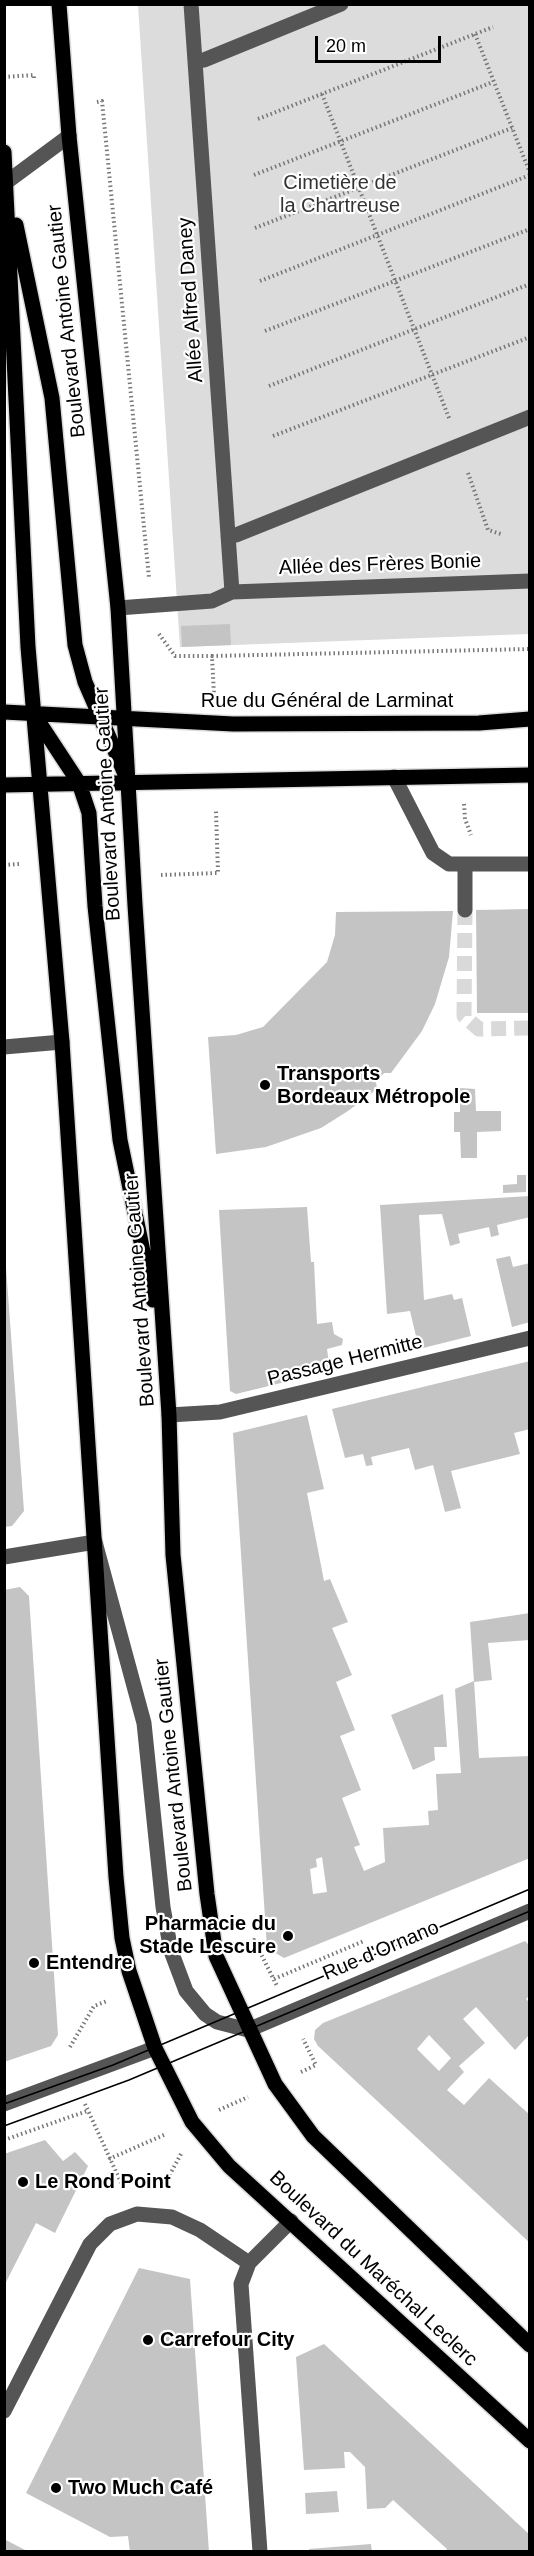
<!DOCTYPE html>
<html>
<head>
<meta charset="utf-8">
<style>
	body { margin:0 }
	#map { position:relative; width:534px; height:2556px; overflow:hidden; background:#fff; font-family:Arial,sans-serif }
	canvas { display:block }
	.frame { position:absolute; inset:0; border:6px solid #000; pointer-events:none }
	.scale { position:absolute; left:315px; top:36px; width:126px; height:27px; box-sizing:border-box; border:3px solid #000; border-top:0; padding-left:8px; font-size:18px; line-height:21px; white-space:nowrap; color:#000; -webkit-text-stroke:4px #fff; paint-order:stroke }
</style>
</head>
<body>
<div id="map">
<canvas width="534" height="2556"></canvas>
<div class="frame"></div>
<div class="scale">20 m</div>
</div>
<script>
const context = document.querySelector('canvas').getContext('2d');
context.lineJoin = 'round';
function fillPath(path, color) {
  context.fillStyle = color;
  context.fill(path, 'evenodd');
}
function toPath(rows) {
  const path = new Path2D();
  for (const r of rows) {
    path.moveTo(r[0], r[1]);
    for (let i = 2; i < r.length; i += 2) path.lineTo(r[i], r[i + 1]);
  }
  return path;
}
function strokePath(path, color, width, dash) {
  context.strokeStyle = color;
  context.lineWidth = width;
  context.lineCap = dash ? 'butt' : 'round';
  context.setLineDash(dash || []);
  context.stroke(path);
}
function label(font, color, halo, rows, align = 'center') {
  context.font = font + ' Arial,sans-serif';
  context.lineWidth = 4.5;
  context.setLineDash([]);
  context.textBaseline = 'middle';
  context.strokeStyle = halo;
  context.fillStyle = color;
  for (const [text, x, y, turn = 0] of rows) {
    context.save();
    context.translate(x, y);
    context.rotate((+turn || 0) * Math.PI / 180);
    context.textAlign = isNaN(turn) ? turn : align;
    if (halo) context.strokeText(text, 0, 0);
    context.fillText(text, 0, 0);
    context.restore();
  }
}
const green = toPath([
	[138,5,529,5,529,634,180,647]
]);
const building = toPath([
	[230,624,231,645,182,647,181,626],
	[530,909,530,1013,477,1013,476,910],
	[453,911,449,957,435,1004,422,1031,391,1073,384,1073,376,1082,377,1088,373,1092,348,1111,321,1128,266,1147,216,1154,208,1037,236,1035,263,1027,327,962,335,935,336,912],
	[460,1088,475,1089,476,1111,501,1111,501,1131,477,1132,477,1158,461,1158,460,1132,454,1132,454,1112,460,1112],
	[517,1175,526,1175,526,1192,503,1193,503,1185,517,1184],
	[530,1196,530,1217,497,1225,499,1235,491,1237,489,1227,458,1234,460,1243,450,1246,442,1214,419,1215,424,1300,452,1294,454,1300,462,1298,471,1336,419,1349,410,1311,387,1314,380,1205],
	[307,1207,311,1262,314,1262,317,1324,332,1322,334,1334,343,1339,342,1345,327,1349,330,1371,236,1394,230,1391,219,1210],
	[4,1240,24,1511,12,1526,4,1527],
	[510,1256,513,1267,530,1263,530,1322,512,1327,496,1259],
	[530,1361,530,1429,514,1433,520,1454,451,1471,461,1508,445,1512,433,1465,415,1470,409,1448,371,1457,373,1465,366,1466,363,1454,345,1458,332,1409],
	[307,1415,324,1489,307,1493,324,1581,330,1579,348,1622,332,1628,352,1675,336,1682,355,1730,340,1736,361,1790,342,1798,360,1845,354,1847,364,1871,385,1862,383,1828,429,1825,428,1811,438,1810,436,1774,461,1773,455,1689,474,1681,479,1758,530,1756,530,1858,284,1958,267,1948,233,1433],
	[322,1857,327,1892,313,1894,310,1869,317,1867,316,1859],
	[20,1587,29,1596,58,2035,51,2046,4,2062,4,1590],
	[530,1613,530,1640,488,1643,492,1680,474,1682,470,1622],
	[443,1694,447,1747,434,1747,435,1760,413,1770,391,1715],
	[525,1941,530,1946,530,1995,526,1999,530,2003,530,2034,515,2050,476,2007,463,2019,485,2043,459,2066,464,2072,447,2090,464,2105,489,2078,530,2115,530,2243,318,2046,314,2039,315,2030,323,2023],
	[429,2035,451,2058,439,2071,417,2049],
	[45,2140,63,2161,75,2152,88,2166,55,2233,36,2223,4,2286,4,2154],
	[139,2268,190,2279,209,2552,130,2552,128,2536,110,2537,26,2493],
	[324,2344,530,2535,530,2552,444,2552,447,2549,393,2500,385,2508,367,2509,365,2467,350,2452,344,2452,345,2468,304,2470,296,2357],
	[337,2491,339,2512,306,2514,305,2493],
	[4,2539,29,2552,4,2552],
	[371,2544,372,2552,309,2552,309,2549]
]);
const minorTunnel = toPath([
	[465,910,464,1016,479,1029,530,1028]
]);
const path = toPath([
	[475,34,530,173],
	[4,77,34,75,34,78],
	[322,94,449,418],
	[97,102,102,101,149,578],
	[258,119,493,27],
	[254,175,493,82],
	[255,228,512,128],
	[260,281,530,175],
	[265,331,530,229],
	[269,386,530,284],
	[273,436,530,337],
	[468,473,488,530,501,534],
	[159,634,175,656,212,656,214,695],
	[212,656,530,649],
	[464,804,465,819,471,835],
	[4,865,19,864],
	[161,875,218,873,216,811],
	[245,1944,254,1940,277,1986],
	[274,1979,364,1941],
	[70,2047,94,2006,107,2001],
	[301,2072,316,2065,303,2039],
	[85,2104,123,2187],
	[219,2110,248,2097],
	[4,2140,87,2111],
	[109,2159,166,2134],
	[163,2187,181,2154]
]);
const minor = toPath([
	[191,4,232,592],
	[195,61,204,60,341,4],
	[4,184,69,136],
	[228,536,236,535,530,417],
	[118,608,212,601,232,592,530,581],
	[394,777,433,853,449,864,530,864],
	[465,910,465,865],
	[4,1047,62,1042],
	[169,1415,220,1412,530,1338],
	[4,1557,95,1542,144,1723,163,1907,171,1951,186,1991,205,2014,217,2022,248,2030,530,1911],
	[4,2104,155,2048],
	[4,2411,90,2244,110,2224,137,2214,172,2217,200,2230,249,2263],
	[260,2552,241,2284,249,2263,291,2221]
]);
const major = toPath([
	[59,4,69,136,118,608,135,905,169,1415,173,1555,207,1894,216,1956,275,2084,313,2136,530,2345],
	[4,152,28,647,62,1042,116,1877,122,1938,129,1971,155,2048,192,2122,229,2166,530,2441],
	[16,225,52,398,75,645,85,682,125,774],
	[4,712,233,724,479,723,530,719],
	[35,716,79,783,89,813,95,906,120,1140,153,1300],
	[4,785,530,775]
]);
const tram = toPath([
	[4,2104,113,2065,530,1889],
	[4,2126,129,2080,530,1911]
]);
const markers = [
	[265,1085,6,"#000"],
	[288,1936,6,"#000"],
	[34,1963,6,"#000"],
	[23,2182,6,"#000"],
	[148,2340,6,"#000"],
	[56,2488,6,"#000"]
];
const parkNames = [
	["Cimetière de",340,183],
	["la Chartreuse",340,206]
];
const streetNames = [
	["Allée Alfred Daney",191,300,-94],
	["Boulevard Antoine Gautier",67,321,-96],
	["Allée des Frères Bonie",380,565,-2],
	["Rue du Général de Larminat",327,701],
	["Boulevard Antoine Gautier",108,804,-93],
	["Boulevard Antoine Gautier",140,1290,-94],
	["Passage Hermitte",345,1361,-14],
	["Boulevard Antoine Gautier",174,1775,-96],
	["Rue d'Ornano",381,1951,-23],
	["Boulevard du Maréchal Leclerc",373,2269,43]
];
const poiNames = [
	["Transports",277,1074],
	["Bordeaux Métropole",277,1097],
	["Pharmacie du",276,1924,"right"],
	["Stade Lescure",276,1947,"right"],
	["Entendre",46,1963],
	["Le Rond Point",35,2182],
	["Carrefour City",160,2340],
	["Two Much Café",68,2488]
];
fillPath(green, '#dcdcdc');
fillPath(building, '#c4c4c4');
strokePath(minorTunnel, '#d9d9d9', 15, [15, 8]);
strokePath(major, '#dbdbdb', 18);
strokePath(path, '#777', 4, [1.5, 3]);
strokePath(minor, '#555', 15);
strokePath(major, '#000', 15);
strokePath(tram, '#000', 1.5);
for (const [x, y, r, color] of markers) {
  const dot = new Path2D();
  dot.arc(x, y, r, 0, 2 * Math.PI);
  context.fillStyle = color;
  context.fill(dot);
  strokePath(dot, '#fff', 2);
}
label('20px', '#333', '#fff', parkNames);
label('20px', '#000', '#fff', streetNames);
label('bold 20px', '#000', '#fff', poiNames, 'left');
</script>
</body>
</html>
